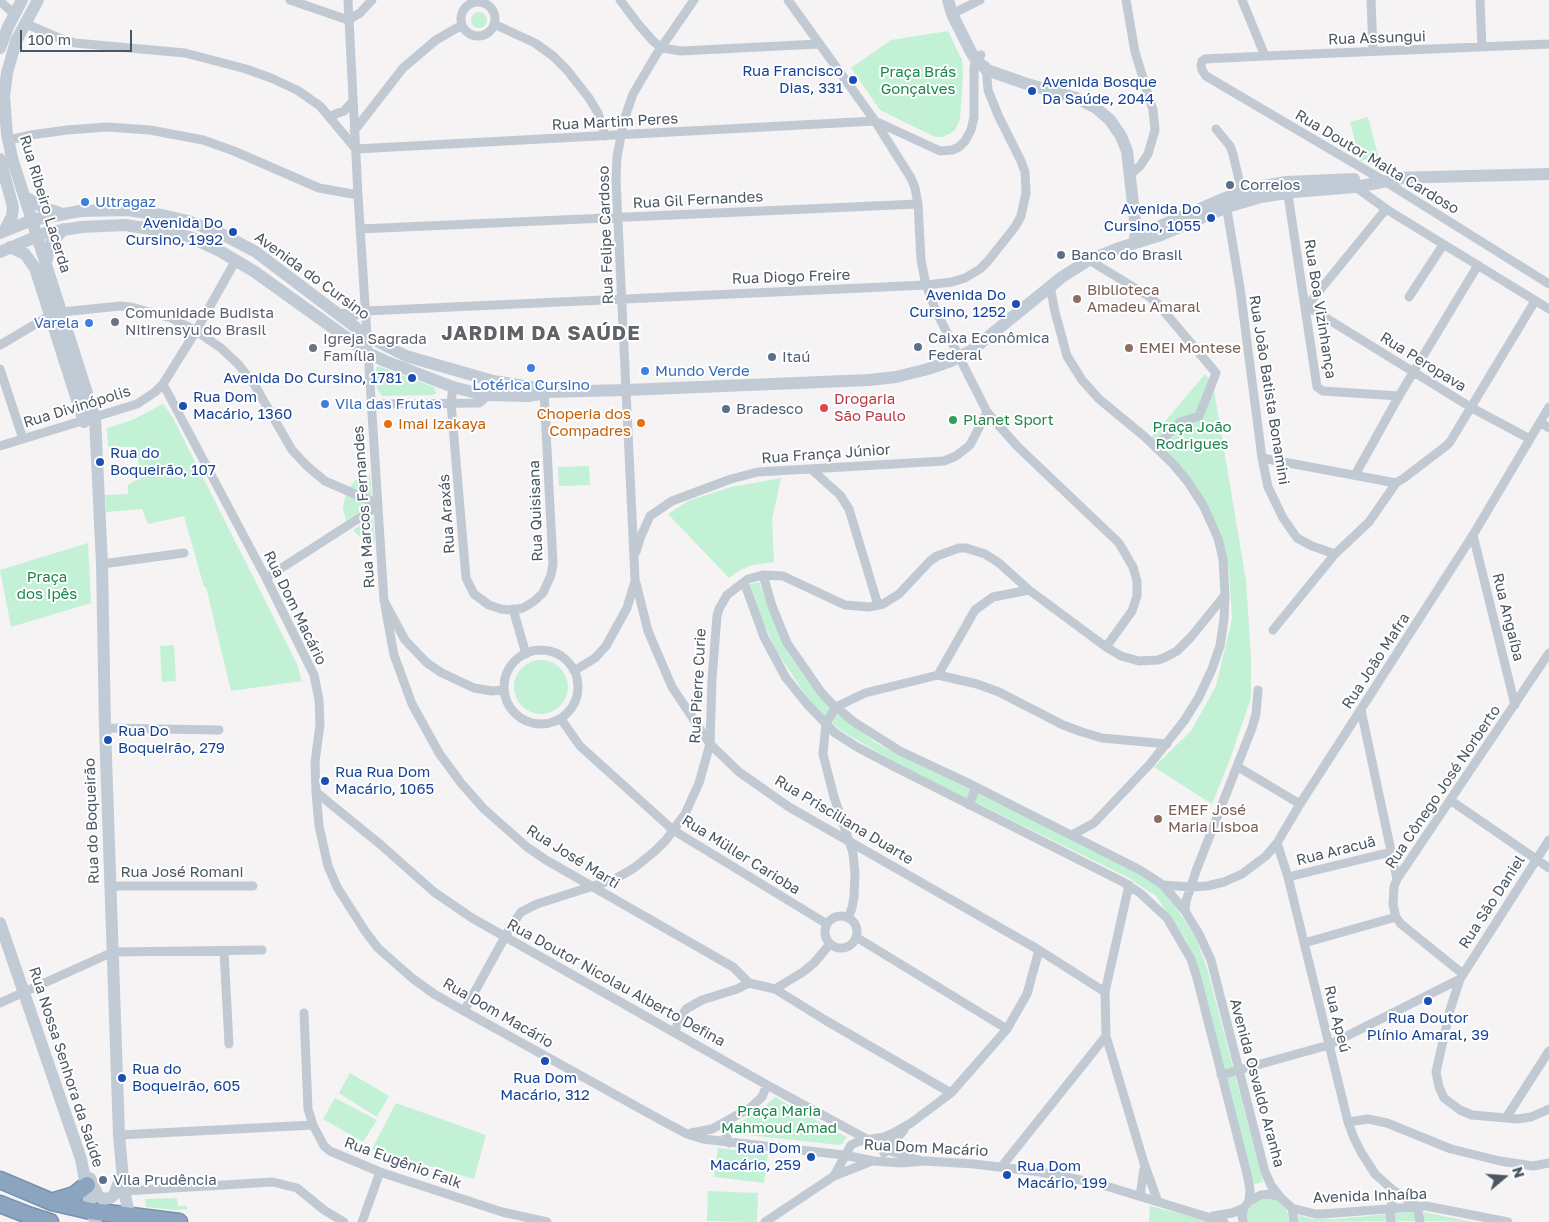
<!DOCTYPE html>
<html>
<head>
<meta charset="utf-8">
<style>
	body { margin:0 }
	#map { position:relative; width:1549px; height:1222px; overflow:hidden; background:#f5f3f3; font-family:"Golos Text",sans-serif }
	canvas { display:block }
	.north { position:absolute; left:1479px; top:1152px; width:50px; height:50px; -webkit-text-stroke:4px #fff; paint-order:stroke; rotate:72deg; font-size:14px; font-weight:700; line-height:20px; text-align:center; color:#4a5661 }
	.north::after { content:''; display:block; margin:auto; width:18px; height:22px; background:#4a5661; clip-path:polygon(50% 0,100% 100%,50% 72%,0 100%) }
	.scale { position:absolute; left:20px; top:30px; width:112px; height:22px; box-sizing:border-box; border:2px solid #4a5661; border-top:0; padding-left:6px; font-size:15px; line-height:18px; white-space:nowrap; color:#4a5661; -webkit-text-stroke:4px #fff; paint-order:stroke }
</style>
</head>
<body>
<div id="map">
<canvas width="1549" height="1222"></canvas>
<div class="north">N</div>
<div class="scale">100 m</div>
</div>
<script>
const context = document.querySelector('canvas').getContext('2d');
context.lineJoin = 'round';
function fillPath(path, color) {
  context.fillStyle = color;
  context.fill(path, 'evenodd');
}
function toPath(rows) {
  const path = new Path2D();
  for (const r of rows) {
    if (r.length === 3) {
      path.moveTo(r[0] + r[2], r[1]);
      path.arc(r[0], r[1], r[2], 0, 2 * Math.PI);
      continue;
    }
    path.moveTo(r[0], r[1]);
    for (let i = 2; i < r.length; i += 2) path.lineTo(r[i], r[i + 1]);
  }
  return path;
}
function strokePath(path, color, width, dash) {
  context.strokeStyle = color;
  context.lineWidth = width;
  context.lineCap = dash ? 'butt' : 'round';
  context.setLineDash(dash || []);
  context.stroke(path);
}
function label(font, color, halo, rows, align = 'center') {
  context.font = font + ' "Golos Text",sans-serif';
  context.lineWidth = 4;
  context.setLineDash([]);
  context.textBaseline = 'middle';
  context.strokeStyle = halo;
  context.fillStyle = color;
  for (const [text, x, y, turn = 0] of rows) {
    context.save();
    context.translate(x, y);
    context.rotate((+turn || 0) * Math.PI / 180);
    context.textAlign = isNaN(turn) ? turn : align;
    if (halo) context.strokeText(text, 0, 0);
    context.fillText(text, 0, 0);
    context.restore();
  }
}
const green = toPath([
	[479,20,8],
	[948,31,962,60,963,75,960,119,955,130,951,133,942,137,935,137,880,110,851,68,891,40],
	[1368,117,1378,156,1360,161,1350,122],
	[378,366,434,387,436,393,434,395,382,396,377,389,376,368],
	[1205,374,1213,384,1246,581,1251,658,1251,698,1230,759,1212,804,1154,767,1191,731,1216,686,1232,619,1229,571,1221,532,1192,480,1151,438],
	[163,404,172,416,297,664,302,681,231,691,206,587,204,587,184,516,148,524,142,509,106,512,105,495,128,494,128,485,134,481,140,480,137,447,108,447,107,428,132,420],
	[589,466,590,485,559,486,558,467],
	[370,474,372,498,349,488,356,480],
	[781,478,772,520,774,562,753,565,740,570,729,578,668,514,688,501,731,487],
	[346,494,372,504,346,521,343,508],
	[373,517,373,518,375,543,360,537,353,530],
	[88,543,91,603,11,627,0,570],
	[759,582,781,639,787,652,818,694,837,714,878,744,1079,842,1146,876,1161,889,1176,908,1195,936,1207,968,1263,1182,1254,1184,1194,958,1186,940,1156,896,1127,877,896,763,840,730,809,700,777,652,762,619,750,584],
	[174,645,176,681,162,682,160,646],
	[541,687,27],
	[350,1073,389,1096,377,1117,339,1093],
	[775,1097,835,1131,847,1137,842,1144,839,1145,739,1134,731,1131,731,1127,761,1110],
	[335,1098,377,1120,363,1142,323,1119],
	[396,1103,486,1135,474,1179,372,1149],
	[718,1148,768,1154,764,1183,714,1177],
	[708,1191,758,1193,757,1222,707,1221],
	[177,1198,178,1206,187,1206,187,1209,174,1210,146,1207,145,1199],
	[1268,1198,1275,1199,1285,1207,1288,1214,1289,1222,1246,1222,1247,1213,1250,1207,1255,1202],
	[1150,1206,1213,1222,1149,1222],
	[1418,1211,1473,1222,1425,1221,1298,1222,1299,1215,1311,1219,1337,1219]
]);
const street = toPath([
	[290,0,348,20,360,13,372,0],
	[348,0,358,195,384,601,405,640,427,663,442,673,474,688,492,691,504,690],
	[620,0,639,25,653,41,662,48,681,51,818,44],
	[694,0,656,55,633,94,624,120,617,157,616,180,635,579,648,631,672,687,710,744,739,772,789,807,1039,950,1105,992],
	[788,0,875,121,911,178,915,188,918,204,921,260,926,285,936,311,987,412,1017,446,1119,543,1133,567,1137,581,1137,596,1132,611,1106,647],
	[1126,0,1135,52,1153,110,1155,130,1148,154,1140,166,1130,175],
	[1242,0,1265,56],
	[1371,0,1373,51],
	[1480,0,1482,47],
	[0,1,14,14],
	[478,19,17],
	[952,14,980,0],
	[24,23,59,38,75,43,185,53,246,69,271,78,297,90,320,106,356,149,875,121,940,151,952,150,959,147,965,141,971,130,974,117,974,67,976,60,981,55],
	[494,24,535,43,553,56,567,70,589,98,598,113,605,136],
	[1549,44,1265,56,1205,59,1202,61,1201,65,1202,70,1206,76,1386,182,1549,284],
	[330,116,344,111,353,101],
	[1216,129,1230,146,1233,154,1243,197],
	[354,131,403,68,436,40,462,25],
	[8,140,31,135,67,130,107,127,150,130,203,140,234,151,319,188,358,195],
	[1353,185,1386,209,1549,309],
	[1287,188,1317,387,1323,391,1399,396],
	[1226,204,1240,288,1262,458,1268,487,1283,518,1297,538,1312,546,1335,554],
	[360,229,918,204],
	[1089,260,1148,296,1157,303,1216,373,1199,416,1180,422,1156,447],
	[1050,286,1055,312,1067,356,1082,380,1099,399,1145,437,1173,464,1188,482,1203,505,1218,538,1223,559,1225,595,1224,619,1220,646,1212,669,1199,697,1184,721,1150,764,1094,823,1072,835],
	[1409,297,1443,245],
	[1305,305,1472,408,1530,439],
	[1307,306,1386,209],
	[366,311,926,285,952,282,965,278,980,269,988,261,1015,227,1021,216,1026,193,1025,172,1021,161,998,115,988,90,986,66],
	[62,312,120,306,131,307,171,318,196,331,221,348,238,364,254,384,292,450,307,466,325,481,378,504],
	[0,345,51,315],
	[0,369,23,439],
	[163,384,266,578,314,675,319,700,320,725,315,762,316,792,319,826,328,866,337,887,365,931,378,948,412,978,434,994,464,1011,659,1119,687,1134,703,1139,844,1155,874,1161,901,1163,925,1161,974,1164,1040,1172,1096,1183,1224,1222],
	[453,387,451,403,466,578,474,594,489,605,501,609,511,610,523,608,533,602,543,593,551,575,553,564,544,392],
	[371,404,479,403,483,400,484,395],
	[1540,422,1549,428],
	[0,446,137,404,155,392,163,384,196,331,236,260],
	[1262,458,1396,483,1404,478,1446,446,1450,442,1535,301],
	[811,469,840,495,849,509,878,605],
	[1355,475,1399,396,1478,265],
	[1473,535,1515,705],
	[636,552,641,536,650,516,672,501,731,479,758,472,944,461,956,456,970,445,987,412],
	[102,564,184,553],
	[763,575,772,606,787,643,821,692,831,703,854,722,900,751,966,782,1140,870,1163,885,1185,911,1199,934,1211,960,1265,1172,1271,1185,1280,1197],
	[266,578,378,506],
	[744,582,764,637,786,678,807,704,835,733,857,747,893,766,1123,882,1140,893,1167,918,1191,959,1197,978,1248,1178,1250,1190,1249,1201],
	[385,606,394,655,412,704,439,753,461,783,484,809,527,847,546,860,733,967,749,983],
	[513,609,526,654],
	[1273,630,1335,554,1369,522,1396,483],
	[541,687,37],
	[574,671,595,658,606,646,627,608,635,581],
	[938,675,977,684,999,692,1063,725,1082,732,1102,738,1167,744],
	[1361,710,1397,879],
	[561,719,580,746,673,830,827,924],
	[105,728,219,730],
	[1238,767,1300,804],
	[316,792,381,845,434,892,472,918,767,1085,887,1150,919,1160],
	[1450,800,1549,868],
	[969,805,976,787],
	[1549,840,1460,979,1450,1010,1436,1072,1439,1087,1444,1098,1460,1110,1472,1115,1517,1119,1531,1117,1549,1109],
	[1277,843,1288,877,1348,1122,1354,1138,1361,1152,1375,1174,1393,1190,1417,1206,1420,1222],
	[1288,877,1391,852],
	[1129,885,1105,992,1106,1036,1144,1163,1158,1202],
	[1163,885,1191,887,1207,886,1224,882,1242,874,1266,856,1277,843,1300,804,1473,535,1549,407],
	[110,886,253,886],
	[1185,911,1186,901,1196,871,1252,728,1256,714,1258,690],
	[841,932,16],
	[848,918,852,908,854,896,855,874,853,853,834,797,823,754,826,723,836,707,865,693,938,675,975,610,993,597,1029,590],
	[856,937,1007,1029],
	[1304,943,1396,917],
	[224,951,229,1044],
	[1463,974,1401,924,1396,917,1393,905,1394,887,1397,879,1549,653],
	[749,983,775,989,825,1020,951,1093],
	[775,989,803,972,814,963,830,944],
	[0,1003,113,952,262,950],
	[464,1011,511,926,521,912,537,904,615,879,634,868,655,851,666,840,685,814,699,783,710,744,712,679,717,616,719,609,727,595,748,579,763,575,783,576,845,605,869,607,883,604,899,594,930,561,937,556,959,548,966,548,985,554,999,563,1029,590,1106,647,1121,656,1139,661,1158,660,1166,657,1177,651,1191,637,1225,595],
	[304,1013,308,1109,313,1125,324,1146,330,1151,380,1172,502,1212,547,1222],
	[675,1032,678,1022,686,1009,702,1000,737,989,749,983],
	[1221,1075,1329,1045,1460,979],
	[1506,1118,1549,1051],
	[1348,1122,1368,1119,1387,1123,1451,1149,1500,1161,1533,1166,1549,1163],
	[691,1133,712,1129,750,1108,762,1097,767,1085],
	[119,1135,313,1125],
	[729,1143,725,1132,731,1120],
	[884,1153,904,1130],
	[1002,1166,1106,1036],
	[834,1176,851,1145,860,1141,884,1137,895,1132,911,1123,951,1093,1007,1029,1027,994,1039,950],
	[124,1191,273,1182,297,1188,324,1210,344,1222],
	[1140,1196,1144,1169],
	[1292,1208,1315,1214,1323,1214,1426,1206,1508,1222],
	[1213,1216,1232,1213,1244,1208],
	[362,1222,380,1172],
	[765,1222,834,1176,872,1161],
	[1243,1222,1242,1216,1244,1208,1249,1201,1261,1195,1270,1194,1280,1197,1292,1208,1294,1222],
	[1391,1222,1390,1210,1393,1198,1393,1190]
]);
const secondary = toPath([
	[38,0,16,41,7,73,4,96,7,134,12,158,95,418,102,564,105,728,119,1135,124,1191,131,1222],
	[948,0,952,14,971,52,976,60,987,70,1024,83,1076,98,1096,108,1110,120,1121,136,1127,151,1135,221,1139,235,1145,239],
	[0,48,8,27,22,0],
	[0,159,13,207,12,216,5,230],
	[1392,178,1549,174],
	[25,197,44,208,60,213],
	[0,233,32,220,80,211,127,210,162,215,188,221,222,234,256,252,367,336,406,356,493,381,537,388,544,392,627,390,869,380,896,377,928,369,951,361,972,350,1062,277,1089,260,1119,248,1161,235,1227,207,1261,197,1293,192,1355,187,1399,179],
	[1135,237,1225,198,1259,187,1286,182,1354,179],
	[10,247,25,254,35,268,84,422],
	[0,252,45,233,81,227,125,225,157,230,190,237,220,251,255,272,368,353,385,361,453,387,484,395,528,396,540,394],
	[46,262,51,243,64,229],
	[339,315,351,315,366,311],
	[0,923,81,1159,91,1211,96,1222],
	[90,1178,98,1196,103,1199,110,1198,114,1195,121,1177]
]);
const highway = toPath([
	[0,1180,52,1202,91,1211,179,1222],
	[54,1201,74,1195,87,1185],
	[0,1204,28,1215,50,1222]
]);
const markers = [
	[853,80,5,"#1a4fb4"],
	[1032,91,5,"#1a4fb4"],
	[1230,185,5,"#5c6f8a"],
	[85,202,5,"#3f7fe0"],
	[1211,218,5,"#1a4fb4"],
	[233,232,5,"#1a4fb4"],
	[1061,255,5,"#5c6f8a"],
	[1077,299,5,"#8d6e63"],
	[1016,304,5,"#1a4fb4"],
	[115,322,5,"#6b7280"],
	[89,323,5,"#3f7fe0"],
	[918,347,5,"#5c6f8a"],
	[313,348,5,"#6b7280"],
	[1129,348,5,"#8d6e63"],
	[772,357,5,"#5c6f8a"],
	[531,368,5,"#3f7fe0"],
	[645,371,5,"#3f7fe0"],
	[412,378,5,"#1a4fb4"],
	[325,404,5,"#3f7fe0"],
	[183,406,5,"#1a4fb4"],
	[824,408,5,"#e0444e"],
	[726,409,5,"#5c6f8a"],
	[953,420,5,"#2e9e5b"],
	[641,423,5,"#e8710a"],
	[388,424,5,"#e8710a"],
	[100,462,5,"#1a4fb4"],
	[108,740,5,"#1a4fb4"],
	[325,781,5,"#1a4fb4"],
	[1158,819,5,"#8d6e63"],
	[1428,1001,5,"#1a4fb4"],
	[545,1061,5,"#1a4fb4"],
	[122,1078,5,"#1a4fb4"],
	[811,1157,5,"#1a4fb4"],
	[1007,1175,5,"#1a4fb4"],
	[103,1180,5,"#5c6f8a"]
];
const streetNames = [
	["Rua Assungui",1377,38,-2],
	["Rua Martim Peres",615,122,-3],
	["Rua Doutor Malta Cardoso",1377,162,31],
	["Rua Gil Fernandes",698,200,-3],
	["Rua Ribeiro Lacerda",45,204,73],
	["Rua Felipe Cardoso",606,235,-92],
	["Avenida do Cursino",312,276,36],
	["Rua Diogo Freire",791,277,-2],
	["Rua Boa Vizinhança",1320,309,81],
	["Rua Peropava",1423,362,32],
	["Rua João Batista Bonamini",1269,390,81],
	["Rua Divinópolis",77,407,-17],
	["Rua França Júnior",826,454,-4],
	["Rua Marcos Fernandes",364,507,-94],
	["Rua Quisisana",536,511,-92],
	["Rua Araxás",447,514,-94],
	["Rua Dom Macário",295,608,64],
	["Rua Angaíba",1508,617,76],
	["Rua João Mafra",1376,661,-57],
	["Rua Pierre Curie",698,686,-87],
	["Rua Cônego José Norberto",1443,787,-56],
	["Rua Prisciliana Duarte",844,820,31],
	["Rua do Boqueirão",92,821,-92],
	["Rua Aracuã",1336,851,-14],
	["Rua Müller Carioba",741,855,32],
	["Rua José Marti",573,857,32],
	["Rua José Romani",182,872],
	["Rua São Daniel",1492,902,-57],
	["Rua Doutor Nicolau Alberto Defina",616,983,29],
	["Rua Dom Macário",498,1013,30],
	["Rua Apeú",1337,1019,76],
	["Rua Nossa Senhora da Saúde",66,1067,72],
	["Avenida Osvaldo Aranha",1257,1083,75],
	["Rua Dom Macário",926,1148,3],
	["Rua Eugênio Falk",403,1163,20],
	["Avenida Inhaíba",1370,1196,-2]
];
const transitNames = [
	["Rua Francisco",843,71,"right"],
	["Dias, 331",843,88,"right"],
	["Avenida Bosque",1042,82],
	["Da Saúde, 2044",1042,99],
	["Avenida Do",1201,209,"right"],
	["Cursino, 1055",1201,226,"right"],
	["Avenida Do",223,223,"right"],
	["Cursino, 1992",223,240,"right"],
	["Avenida Do",1006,295,"right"],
	["Cursino, 1252",1006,312,"right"],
	["Avenida Do Cursino, 1781",402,378,"right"],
	["Rua Dom",193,397],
	["Macário, 1360",193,414],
	["Rua do",110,453],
	["Boqueirão, 107",110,470],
	["Rua Do",118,731],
	["Boqueirão, 279",118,748],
	["Rua Rua Dom",335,772],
	["Macário, 1065",335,789],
	["Rua Doutor",1428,1018,"center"],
	["Plínio Amaral, 39",1428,1035,"center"],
	["Rua do",132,1069],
	["Boqueirão, 605",132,1086],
	["Rua Dom",545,1078,"center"],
	["Macário, 312",545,1095,"center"],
	["Rua Dom",801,1148,"right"],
	["Macário, 259",801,1165,"right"],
	["Rua Dom",1017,1166],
	["Macário, 199",1017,1183]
];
const parkNames = [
	["Praça Brás",918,72],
	["Gonçalves",918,89],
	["Praça João",1192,427],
	["Rodrigues",1192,444],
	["Praça",47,577],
	["dos Ipês",47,594],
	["Praça Maria",779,1111],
	["Mahmoud Amad",779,1128]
];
const serviceNames = [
	["Correios",1240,185],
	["Banco do Brasil",1071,255],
	["Caixa Econômica",928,338],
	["Federal",928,355],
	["Itaú",782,357],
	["Bradesco",736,409],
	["Vila Prudência",113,1180]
];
const shopNames = [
	["Ultragaz",95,202],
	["Varela",79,323,"right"],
	["Mundo Verde",655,371],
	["Lotérica Cursino",531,385,"center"],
	["Vila das Frutas",335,404]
];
const educationNames = [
	["Biblioteca",1087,290],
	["Amadeu Amaral",1087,307],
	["EMEI Montese",1139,348],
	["EMEF José",1168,810],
	["Maria Lisboa",1168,827]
];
const worshipNames = [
	["Comunidade Budista",125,313],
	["Nitirensyu do Brasil",125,330],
	["Igreja Sagrada",323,339],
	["Família",323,356]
];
const healthNames = [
	["Drogaria",834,399],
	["São Paulo",834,416]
];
const foodNames = [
	["Choperia dos",631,414],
	["Compadres",631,431],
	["Imai Izakaya",398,424,"left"]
];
const leisureNames = [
	["Planet Sport",963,420]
];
const districtNames = [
	["JARDIM DA SAÚDE",541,334]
];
fillPath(green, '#c3f1d5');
strokePath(highway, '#7690ad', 19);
strokePath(street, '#c1cad2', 9);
strokePath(secondary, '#c1cbd6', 12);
strokePath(highway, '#8ba5c1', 16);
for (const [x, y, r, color] of markers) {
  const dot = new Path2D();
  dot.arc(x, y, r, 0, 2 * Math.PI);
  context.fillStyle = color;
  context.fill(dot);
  strokePath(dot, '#fff', 2);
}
label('15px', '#4a5661', '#fff', streetNames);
label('15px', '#164399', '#fff', transitNames, 'left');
label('15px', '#17864f', '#fff', parkNames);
label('15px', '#4e5e75', '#fff', serviceNames, 'left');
label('15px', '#366cbe', '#fff', shopNames, 'left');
label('15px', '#785e54', '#fff', educationNames, 'left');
label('15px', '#5b616d', '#fff', worshipNames, 'left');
label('15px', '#be3a42', '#fff', healthNames, 'left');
label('15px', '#c56008', '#fff', foodNames, 'right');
label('15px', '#27864d', '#fff', leisureNames, 'left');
context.letterSpacing = '1px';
label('bold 20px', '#5f6368', '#fff', districtNames);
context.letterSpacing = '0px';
</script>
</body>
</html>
